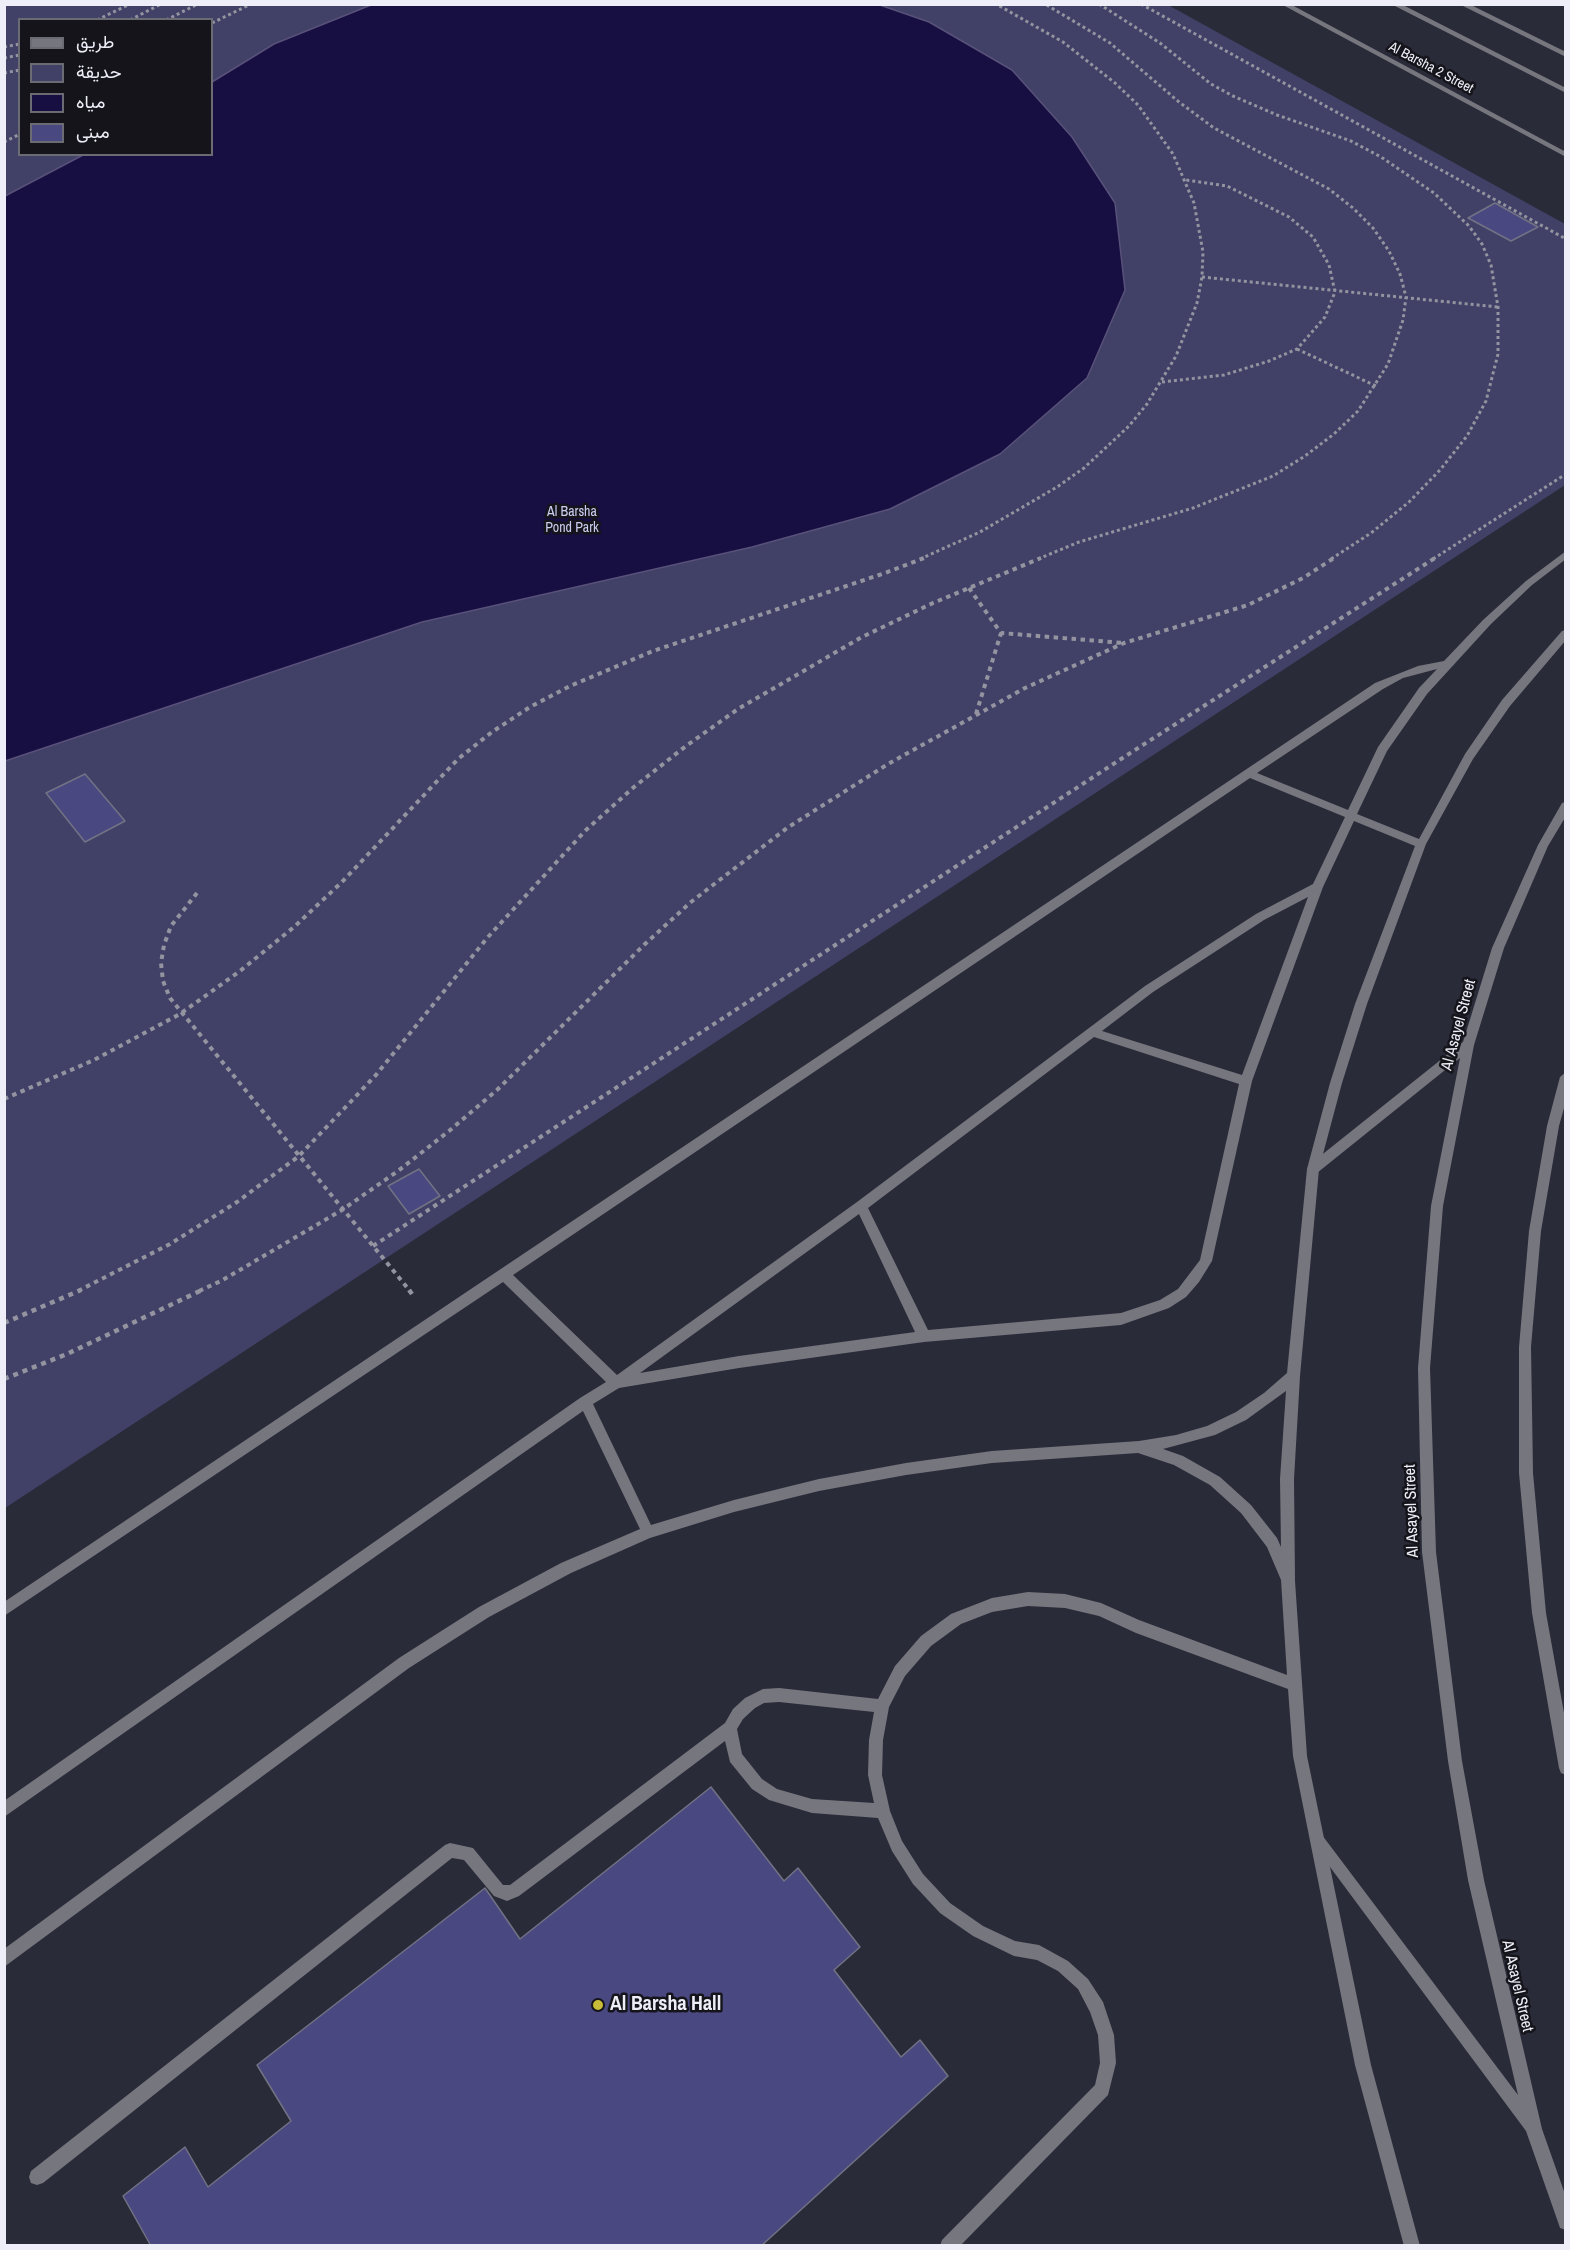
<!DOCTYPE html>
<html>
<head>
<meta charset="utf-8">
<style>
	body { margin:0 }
	#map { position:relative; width:1570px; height:2250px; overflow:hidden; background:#2a2b39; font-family:"Archivo Narrow",Vazirmatn,sans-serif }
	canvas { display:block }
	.frame { position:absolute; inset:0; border:6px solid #eeeef8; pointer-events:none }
	.legend { position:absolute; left:18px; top:18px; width:195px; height:138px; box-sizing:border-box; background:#14141a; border:2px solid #6b6b73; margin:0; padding:8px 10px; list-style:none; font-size:18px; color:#eeeef8 }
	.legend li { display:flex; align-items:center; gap:12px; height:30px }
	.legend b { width:30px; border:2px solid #6b6b73 }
</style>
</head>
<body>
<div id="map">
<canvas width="1570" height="2250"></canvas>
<div class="frame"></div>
<ul class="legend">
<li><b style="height:8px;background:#76767e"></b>طريق</li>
<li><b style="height:16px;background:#414168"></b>حديقة</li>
<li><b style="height:16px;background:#170e42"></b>مياه</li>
<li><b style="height:16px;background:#4a4881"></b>مبنى</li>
</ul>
</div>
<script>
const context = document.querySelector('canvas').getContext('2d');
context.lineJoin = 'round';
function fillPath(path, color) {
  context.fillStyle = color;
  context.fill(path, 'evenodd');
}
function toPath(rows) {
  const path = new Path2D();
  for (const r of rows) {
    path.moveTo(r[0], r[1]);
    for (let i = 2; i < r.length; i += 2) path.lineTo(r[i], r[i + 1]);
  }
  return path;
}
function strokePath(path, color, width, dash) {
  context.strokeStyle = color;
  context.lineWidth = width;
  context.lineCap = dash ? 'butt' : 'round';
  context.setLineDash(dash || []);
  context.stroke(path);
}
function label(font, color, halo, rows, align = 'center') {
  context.font = font + ' "Archivo Narrow",sans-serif';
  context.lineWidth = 5;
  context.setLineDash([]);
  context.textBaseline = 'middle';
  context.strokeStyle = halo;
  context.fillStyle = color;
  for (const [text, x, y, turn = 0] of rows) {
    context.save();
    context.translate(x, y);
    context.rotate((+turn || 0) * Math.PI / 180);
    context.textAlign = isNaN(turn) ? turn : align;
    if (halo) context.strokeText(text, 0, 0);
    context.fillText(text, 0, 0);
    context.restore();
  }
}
const green = toPath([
	[5,5,1168,5,1565,224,1565,485,5,1508],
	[20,20,212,20,212,154,20,154]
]);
const water = toPath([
	[371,5,877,4,929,22,1012,70,1072,137,1115,203,1125,290,1087,378,1000,454,890,509,752,547,422,622,5,761,5,196,83,155,212,154,212,82,274,44,371,5]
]);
const building = toPath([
	[1495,203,1538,227,1511,241,1468,218,1495,203],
	[85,774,125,821,85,842,46,793,85,774],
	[419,1169,440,1196,409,1214,388,1186,419,1169],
	[711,1787,784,1881,798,1868,860,1947,834,1970,901,2057,920,2040,948,2076,761,2246,151,2246,123,2196,185,2147,208,2187,291,2121,257,2065,485,1888,520,1939,711,1787]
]);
const pathFar2 = toPath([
	[1099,4,1160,43,1211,84,1233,96,1277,115,1351,141,1381,157,1434,193,1469,226,1482,244,1491,265,1498,307,1498,354,1486,401,1467,436,1440,470,1409,502,1371,533,1331,559],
	[1141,4,1566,239],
	[97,20,130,4],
	[130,20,161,4],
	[166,20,198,4],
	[212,23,251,4],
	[4,47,20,44],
	[4,58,20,55],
	[4,73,20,70],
	[4,142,20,134],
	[1202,277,1498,307],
	[1297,349,1376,386],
	[1162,382,1224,375,1269,361,1297,349,1325,317,1335,292,1329,265,1313,237,1289,217,1227,186,1186,180],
	[920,559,980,532,1057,487,1084,468,1129,426,1147,404,1176,356,1197,303,1202,277,1203,252,1194,203,1173,154,1138,105,1115,83,1063,42,996,4],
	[1038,559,1079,542,1193,508,1273,476,1305,456,1334,434,1358,411,1388,364,1403,320,1406,297,1400,274,1389,251,1373,228,1353,208,1329,189,1214,128,1179,102,1110,43,1045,4],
	[1433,559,1566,474]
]);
const pathFar1 = toPath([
	[969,588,1001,633,1124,643],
	[976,714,1001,633],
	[197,893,171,926,164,945,161,963,163,981,170,998,410,1291],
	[4,1099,94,1060,180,1014,240,971,294,927,342,882,458,759,492,732,530,707,570,686,653,651,885,573,924,558],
	[373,1246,1121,759,1435,558],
	[78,1291,170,1244,237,1202,299,1156,376,1075,488,937,585,831,634,787,686,746,738,709,862,637,933,603,1041,558],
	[199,1291,221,1281,342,1210,398,1171,449,1131,497,1090,645,944,691,902,787,828,888,764,1025,688,1124,643,1248,605,1303,578,1334,558]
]);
const path = toPath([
	[409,1290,412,1294],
	[4,1323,81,1290],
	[4,1379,67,1354,202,1290]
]);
const service = toPath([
	[1566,551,1566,559,1532,585,1491,624,1427,694,1387,751,1357,814,1419,839,1465,754,1502,700,1562,631,1566,630,1566,640,1510,706,1473,759,1426,844,1367,1004,1342,1083,1319,1169,1300,1376,1294,1479,1295,1581,1307,1756,1371,2065,1420,2246,1404,2246,1355,2065,1293,1756,1288,1689,1136,1633,1099,1616,1065,1608,1028,1606,992,1612,961,1624,931,1646,905,1676,889,1707,883,1740,882,1775,890,1811,902,1841,923,1874,950,1903,983,1926,1015,1941,1039,1945,1068,1961,1088,1979,1103,2002,1114,2035,1116,2063,1108,2095,960,2246,940,2246,942,2240,1095,2085,1100,2063,1098,2035,1090,2012,1078,1989,1058,1971,1037,1960,1014,1956,973,1936,940,1913,913,1884,892,1851,878,1818,812,1813,769,1800,752,1789,730,1762,725,1741,519,1896,507,1901,494,1896,464,1860,452,1858,43,2183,37,2185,31,2183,29,2177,31,2171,445,1845,450,1843,473,1848,503,1885,510,1885,725,1723,733,1709,745,1698,763,1689,779,1688,878,1699,895,1666,921,1636,951,1614,992,1598,1028,1592,1065,1594,1101,1603,1139,1620,1287,1675,1281,1580,1267,1547,1241,1513,1210,1485,1174,1465,1138,1453,992,1463,906,1475,819,1491,734,1512,650,1538,571,1573,489,1617,409,1668,4,1967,4,1949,399,1658,479,1607,561,1563,640,1529,583,1411,4,1817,4,1801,580,1398,606,1382,503,1282,4,1616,4,1602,1375,683,1418,666,1444,661,1483,620,1526,581,1566,551],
	[1437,669,1419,688,1378,747,1348,810,1257,773,1383,689,1403,678,1437,669],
	[1250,778,1345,817,1313,884,1256,914,1145,986,857,1202,617,1375,513,1275,1250,778],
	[1354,821,1415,846,1355,1004,1330,1083,1307,1169,1287,1373,1264,1393,1236,1412,1207,1426,1176,1435,1139,1441,992,1451,906,1463,819,1479,734,1500,651,1525,593,1404,619,1388,739,1368,924,1342,1121,1325,1169,1308,1186,1297,1199,1282,1212,1261,1252,1081,1323,887,1354,821],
	[1308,897,1242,1075,1102,1031,1153,992,1264,920,1308,897],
	[1094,1037,1239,1084,1200,1260,1178,1289,1160,1300,1121,1313,928,1330,868,1208,1094,1037],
	[859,1214,915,1332,739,1356,640,1373,859,1214],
	[1286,1391,1280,1479,1281,1547,1277,1538,1251,1505,1220,1477,1183,1456,1163,1449,1215,1435,1246,1420,1286,1391],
	[779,1702,874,1712,869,1740,868,1775,874,1803,812,1799,777,1789,762,1779,742,1754,737,1729,743,1719,755,1708,764,1703,779,1702]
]);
const minor = toPath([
	[1459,4,1469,4,1566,52,1566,57,1459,4]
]);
const tertiary = toPath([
	[1281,4,1290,4,1566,152,1566,157,1281,4],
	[1391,4,1401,4,1566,88,1566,93,1391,4],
	[1566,802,1566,816,1548,846,1504,948,1474,1045,1443,1206,1430,1368,1436,1552,1462,1761,1484,1880,1542,2129,1566,2197,1566,2230,1560,2228,1558,2222,1526,2131,1310,1840,1312,1835,1317,1833,1322,1835,1518,2095,1468,1880,1448,1761,1422,1552,1418,1368,1431,1206,1460,1058,1317,1173,1313,1174,1309,1173,1307,1169,1309,1165,1463,1042,1492,948,1538,845,1562,803,1566,802],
	[1566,1072,1566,1101,1559,1126,1541,1231,1531,1347,1533,1473,1546,1613,1566,1724,1566,1775,1561,1773,1559,1768,1532,1613,1519,1473,1519,1347,1529,1231,1547,1126,1560,1077,1566,1072]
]);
const markers = [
	[598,2005,6,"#c9bb3a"]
];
const farStreetnames = [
	["Al Barsha 2 Street",1431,68,28]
];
const farParknames = [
	["Al Barsha",572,512],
	["Pond Park",572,528]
];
const streetNames = [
	["Al Asayel Street",1459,1025,-75],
	["Al Asayel Street",1412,1511,-92],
	["Al Asayel Street",1517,1986,77]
];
const nearPoinames = [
	["Al Barsha Hall",610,2005]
];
fillPath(green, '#414168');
fillPath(water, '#170e42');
strokePath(water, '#585179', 1.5);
fillPath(building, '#4a4881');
strokePath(building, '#717283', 1.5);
strokePath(pathFar2, '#93949f', 3, [3, 3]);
strokePath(pathFar1, '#93949f', 4, [4.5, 4.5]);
strokePath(path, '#93949f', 4.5, [5, 5]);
fillPath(service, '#76767e');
fillPath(minor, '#76767e');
fillPath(tertiary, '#76767e');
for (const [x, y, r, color] of markers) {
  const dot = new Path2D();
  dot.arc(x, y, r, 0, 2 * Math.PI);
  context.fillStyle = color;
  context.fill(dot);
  strokePath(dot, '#14141a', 2);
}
label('14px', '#eeeef8', '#14141a', farStreetnames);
label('14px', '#cbcdf1', '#14141a', farParknames);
label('16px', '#eeeef8', '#14141a', streetNames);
label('bold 20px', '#eeeef8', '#14141a', nearPoinames, 'left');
</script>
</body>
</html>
